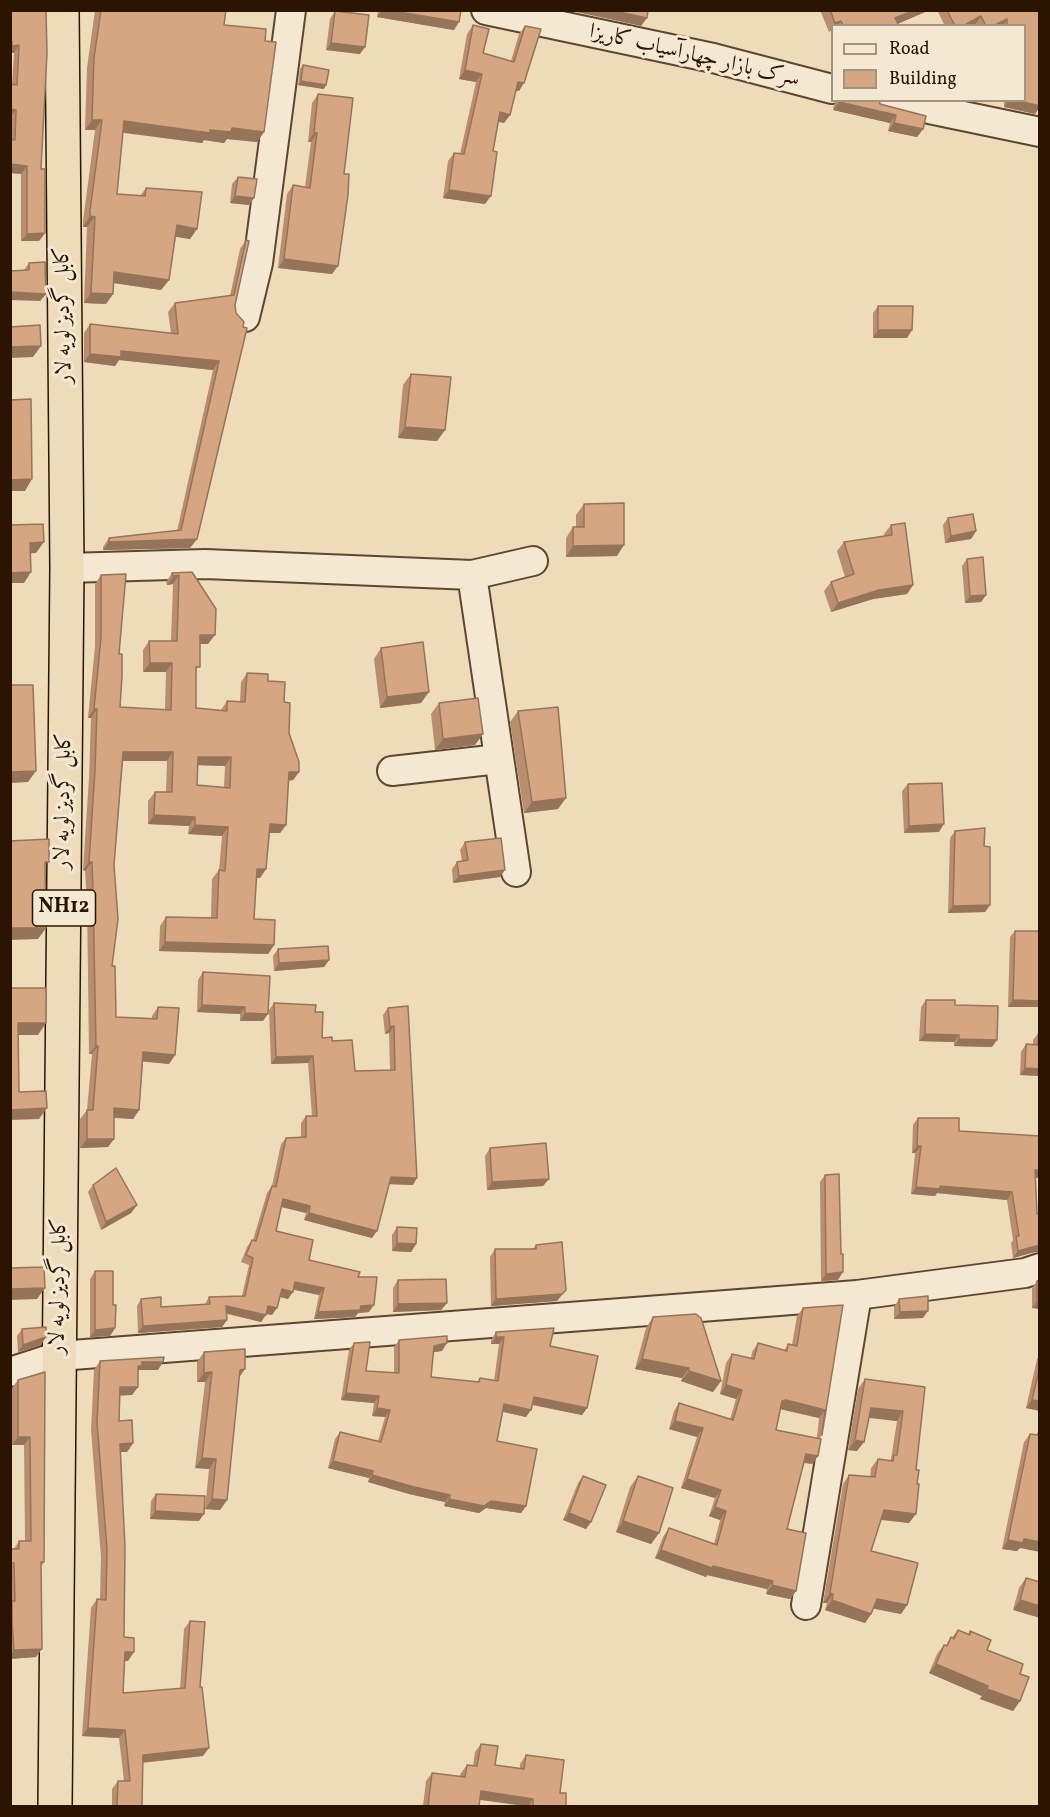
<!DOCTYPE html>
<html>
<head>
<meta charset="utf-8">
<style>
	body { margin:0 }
	#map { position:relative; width:1050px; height:1817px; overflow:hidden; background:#eedbb9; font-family:Vollkorn,serif }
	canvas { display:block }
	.frame { position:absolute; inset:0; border:12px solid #2c1402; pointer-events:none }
	.legend { position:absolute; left:831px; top:24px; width:195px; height:78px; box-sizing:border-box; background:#f4e8d2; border:2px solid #a4937f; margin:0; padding:8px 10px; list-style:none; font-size:18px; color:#2c1402 }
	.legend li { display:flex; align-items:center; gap:12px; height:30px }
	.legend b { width:30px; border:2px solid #a4937f }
</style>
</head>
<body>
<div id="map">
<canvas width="1050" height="1817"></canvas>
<div class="frame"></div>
<ul class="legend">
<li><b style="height:8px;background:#f4e8d2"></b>Road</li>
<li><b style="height:16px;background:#d6a581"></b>Building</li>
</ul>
</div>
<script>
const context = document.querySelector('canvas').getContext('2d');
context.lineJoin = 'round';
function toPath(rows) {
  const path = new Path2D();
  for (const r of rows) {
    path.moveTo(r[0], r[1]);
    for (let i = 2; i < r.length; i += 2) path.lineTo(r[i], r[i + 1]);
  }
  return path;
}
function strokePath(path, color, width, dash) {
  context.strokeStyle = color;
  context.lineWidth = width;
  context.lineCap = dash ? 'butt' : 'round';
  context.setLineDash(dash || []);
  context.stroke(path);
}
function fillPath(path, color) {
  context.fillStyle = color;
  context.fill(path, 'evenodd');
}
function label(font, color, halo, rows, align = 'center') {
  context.font = font + ' Vollkorn,Amiri,serif';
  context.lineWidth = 6;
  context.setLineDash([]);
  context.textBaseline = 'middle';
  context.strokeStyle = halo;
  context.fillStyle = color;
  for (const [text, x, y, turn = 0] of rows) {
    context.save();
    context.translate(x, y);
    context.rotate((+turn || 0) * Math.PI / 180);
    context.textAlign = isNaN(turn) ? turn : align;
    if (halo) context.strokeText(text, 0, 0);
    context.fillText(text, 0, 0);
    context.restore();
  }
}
const minor = toPath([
	[486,10,713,58,832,89],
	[886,100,1040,132],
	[245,317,258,263,291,10],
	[67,568,205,564,472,575,533,561],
	[472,575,516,872],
	[392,771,499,759],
	[10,1372,59,1356,857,1295,1025,1273,1040,1268],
	[806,1605,857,1295]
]);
const highway = toPath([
	[55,1806,67,568,62,10]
]);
const wall = toPath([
	[10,10,46,10,41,169,45,233,39,241,21,241,21,174,10,173,10,84,12,85,14,53,10,53],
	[95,10,226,10,224,25,265,41,264,132,257,142,227,139,224,143,204,140,202,143,123,132,117,194,140,196,146,188,197,229,190,239,176,236,169,280,161,290,113,283,113,294,106,304,84,303,87,227,83,227,83,221,95,130,85,130,87,68],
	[378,10,461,10,454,30,377,17],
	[820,10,930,10,898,23,899,26,832,26,832,30,829,32],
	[937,10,1039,10,1035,114,1004,107,1004,100,1024,100,1024,26,976,26,975,25,974,26,945,26],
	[335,11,360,54,326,50,330,19],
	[473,25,483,53,511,61,519,34,525,26,519,91,516,91,510,115,504,123,498,121,485,204,443,198,448,161,454,153,460,154,476,82,459,79,467,34],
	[303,65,324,89,298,85,300,69],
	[318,94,332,274,278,268,287,194,293,185,305,187,311,142,308,142,312,103],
	[837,100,879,100,880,104,923,129,917,137,888,131,890,123,833,110,834,105],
	[238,177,254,198,249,205,230,203,232,184],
	[246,240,197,539,190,548,103,550,103,547,109,538,177,531,213,370,119,360,115,366,84,362,84,333,90,324,171,333,168,312,175,303,230,296,240,249],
	[29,263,46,294,40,301,24,270],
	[878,306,912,330,907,338,873,338,873,313],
	[411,374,445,430,437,441,398,438,403,385],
	[584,504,617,556,566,557,566,538,573,527,576,527,576,515],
	[948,518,976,531,971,539,945,543,943,525],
	[891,525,913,585,907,594,873,599,831,612,824,591,831,582,845,577,837,551,844,542,884,536,884,534],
	[967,559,986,595,981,602,965,603,962,566],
	[192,572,208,644,200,644,196,673,196,708,221,710,227,701,240,702,241,682,247,673,268,681,284,702,289,733,299,772,293,780,288,781,286,825,280,833,270,833,266,869,260,878,256,878,254,919,274,945,268,954,159,951,160,926,166,917,211,918,212,879,219,870,222,836,188,834,189,826,148,824,148,801,155,792,166,792,167,761,123,761,114,865,112,966,116,1017,152,1018,152,1016,158,1007,175,1055,169,1064,143,1061,139,1110,133,1119,114,1118,114,1139,108,1147,80,1148,80,1119,87,1110,92,1054,89,1054,87,901,85,871,83,870,89,778,91,718,88,718,95,646,95,584,101,575,119,654,120,707,165,710,166,672,143,672,143,650,149,641,171,641,173,584,167,585,166,582,172,573],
	[198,765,225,766,224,787,197,785],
	[381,648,421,703,380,708,374,659],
	[439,703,475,745,435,750,431,714],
	[518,711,558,809,524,813,510,722],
	[908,784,939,832,904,833,902,791],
	[955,831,984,846,990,905,985,912,948,913,950,838],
	[465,842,500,877,453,883,452,869,457,862,462,861,460,850],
	[1015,931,1040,931,1040,1007,1008,1007,1010,937],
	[278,949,329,960,324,967,274,971,273,956],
	[203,972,263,1021,240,1021,240,1014,197,1012,198,980],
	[926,1000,955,1005,992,1047,954,1046,954,1042,919,1041,921,1007],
	[274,1003,315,1012,322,1038,332,1041,355,1071,390,1070,389,1033,385,1034,383,1015,388,1008,408,1006,413,1185,389,1184,372,1238,304,1220,306,1213,281,1207,276,1231,309,1260,358,1277,369,1312,358,1313,355,1317,314,1319,319,1295,293,1289,288,1299,280,1297,272,1315,266,1314,261,1322,227,1314,227,1320,222,1327,138,1333,137,1306,141,1299,161,1307,205,1304,209,1297,242,1296,249,1265,241,1262,247,1247,252,1240,253,1240,267,1193,272,1186,281,1144,286,1138,301,1137,301,1123,306,1116,312,1116,308,1063,271,1064,269,1010],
	[1039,1032,1040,1032,1040,1076,1020,1075,1021,1052,1026,1044,1033,1045,1033,1040],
	[918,1118,959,1131,1040,1136,1040,1178,1036,1178,1035,1252,1013,1258,1011,1243,1013,1240,1007,1200,937,1193,935,1196,911,1194,915,1153,912,1153,913,1125],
	[490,1148,549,1179,543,1186,487,1190,485,1156],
	[825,1175,838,1280,821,1281,820,1182],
	[93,1185,137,1205,131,1213,101,1230,88,1192],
	[397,1227,416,1244,411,1252,392,1251,392,1235],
	[536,1245,566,1290,560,1297,557,1301,491,1306,490,1257,495,1249,533,1249],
	[95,1271,113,1305,115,1328,110,1336,90,1337,90,1279],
	[398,1280,447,1303,441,1310,393,1312,393,1288],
	[1040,1280,1040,1309,1032,1308,1032,1288,1037,1281],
	[899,1299,923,1318,894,1319,894,1307],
	[843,1305,822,1435,820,1438,818,1456,812,1464,804,1463,787,1529,796,1591,790,1599,766,1594,767,1589,707,1575,706,1577,655,1558,663,1537,669,1528,714,1544,720,1520,709,1516,715,1498,681,1488,697,1437,669,1429,674,1411,679,1403,730,1419,736,1399,720,1394,726,1363,732,1354,751,1358,752,1352,758,1343,784,1351,788,1344,792,1345,797,1316,803,1308],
	[780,1409,819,1418,817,1438,776,1430],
	[653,1317,721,1381,713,1392,681,1381,682,1378,635,1369,646,1328],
	[22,1329,41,1345,18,1352,17,1336],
	[496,1332,550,1346,587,1408,582,1415,532,1405,526,1417,503,1412,497,1441,526,1506,521,1513,486,1508,479,1513,444,1506,445,1502,409,1494,368,1482,369,1478,328,1468,335,1439,340,1432,378,1441,385,1417,372,1416,374,1403,341,1400,349,1350,354,1343,366,1371,394,1372,394,1347,399,1340,442,1351,433,1352,431,1377,477,1382,480,1378,494,1381,499,1344,491,1344,491,1340],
	[204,1352,239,1378,227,1500,220,1510,205,1509,209,1469,195,1468,205,1382,197,1382,197,1362],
	[1040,1355,1040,1411,1026,1408,1037,1359],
	[100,1361,158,1370,139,1370,138,1372,138,1387,132,1395,120,1395,119,1421,133,1443,127,1452,121,1452,124,1637,128,1661,125,1661,123,1693,180,1689,184,1629,190,1621,200,1687,203,1756,142,1763,142,1806,112,1806,112,1789,118,1781,124,1781,119,1738,82,1736,91,1608,97,1599,100,1599,101,1557,91,1430,94,1370],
	[45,1372,44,1562,41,1567,36,1657,10,1659,10,1549,14,1549,19,1541,25,1541,24,1445,12,1445,12,1388,18,1380],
	[865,1379,925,1387,909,1523,881,1520,871,1551,907,1605,901,1614,873,1608,871,1614,865,1623,825,1610,827,1603,823,1603,843,1484,849,1475,870,1477,871,1468,878,1459,890,1461,891,1459,897,1421,869,1418,857,1451,848,1450,858,1389],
	[1039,1431,1020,1548,1017,1551,1002,1549,1024,1442,1030,1434,1036,1435],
	[583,1476,591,1522,586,1529,563,1520,578,1483],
	[638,1476,659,1533,651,1544,616,1532,630,1487],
	[156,1494,199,1521,150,1519,151,1501],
	[1026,1578,1040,1582,1013,1610,1019,1588],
	[958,1630,968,1634,970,1631,987,1650,1020,1674,1020,1701,1013,1711,980,1699,982,1696,929,1673,937,1654,944,1645,946,1645],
	[481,1744,495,1765,520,1768,520,1764,526,1755,560,1793,566,1806,523,1806,480,1800,479,1806,423,1806,426,1781,432,1773,460,1776,461,1773,467,1765,473,1766,475,1752]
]);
const shadedWall = toPath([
	[382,10,387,10,459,22,454,30,377,17],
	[567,10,610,10,647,18,641,26],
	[915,10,930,10,893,26,895,18],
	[981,16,975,25,963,26],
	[1007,19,1003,26,993,26],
	[841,21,838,26,834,26,835,23],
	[331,43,365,47,360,54,326,50],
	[19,45,14,53,10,53,10,48,12,46],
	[465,70,482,74,476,82,459,79],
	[301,81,326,85,324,89,298,85],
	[518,82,524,83,519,91,512,90],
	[1008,100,1015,100,1040,106,1040,107,1035,114,1004,107],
	[839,102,896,115,890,123,833,110],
	[10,109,16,110,10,117],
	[500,112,510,115,504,123,494,121],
	[92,120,102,120,95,130,85,130],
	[124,121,210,130,232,128,264,132,257,142,227,139,224,143,204,140,202,143,117,132],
	[894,123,923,129,917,137,888,131],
	[314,133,317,133,311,142,308,142],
	[10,164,27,166,21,174,10,173],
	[449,190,491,196,485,204,443,198],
	[235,196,254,198,249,205,230,203],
	[90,216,95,217,87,227,83,227],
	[177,225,197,229,190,239,170,236],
	[45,233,39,241,21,241,27,234],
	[284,259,338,266,332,274,278,268],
	[114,272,169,280,161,290,107,282],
	[10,292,46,294,40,301,10,300],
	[91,293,113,294,106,304,84,303],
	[878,330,912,330,907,338,873,338],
	[41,346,33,357,10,358,10,347],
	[121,351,219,361,213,370,119,360,115,366,84,362,90,354],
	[405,427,445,430,437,441,398,438],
	[32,479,25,491,10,491,10,480],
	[976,531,971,539,945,543,951,536],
	[197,539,190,548,103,550,109,542],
	[44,542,36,553,22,554,30,543],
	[624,545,617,556,566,557,573,546],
	[31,572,24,583,10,583,10,573],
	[179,575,173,584,167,585,173,576],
	[913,585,907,594,873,599,831,612,838,603,879,590],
	[986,595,981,602,965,603,970,596],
	[200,635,215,635,208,644,194,644],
	[150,663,172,663,166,672,143,672],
	[429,692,421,703,380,708,387,697],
	[94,709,97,709,91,718,88,718],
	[483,734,475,745,435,750,443,739],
	[123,752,173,752,167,761,117,761],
	[198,757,231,757,225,766,192,765],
	[36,771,28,782,10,783,10,772],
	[289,772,299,772,293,780,283,781],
	[566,798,558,809,524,813,532,802],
	[154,815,195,817,189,826,148,824],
	[270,824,286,825,280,833,264,833],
	[944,824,939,832,904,833,909,826],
	[195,825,228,827,222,836,188,834],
	[89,862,92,862,85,871,83,870],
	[257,869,266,869,260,878,250,877],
	[505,870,500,877,453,883,459,876],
	[990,905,985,912,948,913,953,906],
	[10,928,46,928,38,939,10,940],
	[165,942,274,945,268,954,159,951],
	[329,960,324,967,274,971,279,963],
	[1013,1000,1040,1001,1040,1007,1008,1007],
	[202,1005,245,1007,240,1014,197,1012],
	[245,1013,268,1014,263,1021,240,1021],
	[18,1023,46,1023,38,1035,10,1035],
	[394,1026,389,1033,385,1034,390,1027],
	[925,1034,959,1035,954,1042,919,1041],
	[959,1039,997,1040,992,1047,954,1046],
	[96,1046,98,1046,92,1054,89,1054],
	[143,1052,175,1055,169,1064,137,1061],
	[313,1056,308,1063,271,1064,276,1057],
	[1025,1068,1040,1069,1040,1076,1020,1075],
	[47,1108,39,1119,10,1120,10,1110],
	[114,1108,139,1110,133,1119,108,1117],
	[87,1139,114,1139,108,1147,80,1148],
	[917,1146,921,1146,915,1153,912,1153],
	[1035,1170,1040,1170,1040,1178,1030,1177],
	[391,1177,417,1178,413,1185,387,1184],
	[549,1179,543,1186,487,1190,492,1182],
	[940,1186,1012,1192,1007,1200,937,1193,935,1196,911,1194,916,1187],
	[283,1199,310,1206,306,1213,278,1206],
	[137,1205,131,1213,101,1230,106,1222],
	[309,1213,377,1231,372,1238,304,1220],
	[397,1243,416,1244,411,1252,392,1251],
	[1040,1245,1040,1252,1035,1252,1013,1258,1018,1251],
	[843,1272,838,1280,821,1281,826,1274],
	[295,1282,324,1288,319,1295,290,1289],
	[45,1288,37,1299,10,1300,10,1289],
	[282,1289,293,1292,288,1299,277,1296],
	[566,1290,557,1301,491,1306,496,1299],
	[1037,1301,1040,1301,1040,1309,1032,1308],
	[447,1303,441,1310,393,1312,398,1304],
	[374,1305,369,1312,358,1313,355,1317,314,1319,318,1312,361,1306],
	[226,1306,266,1315,261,1322,222,1312],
	[268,1306,277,1308,272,1315,263,1313],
	[928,1311,923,1318,894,1319,900,1312],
	[227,1320,222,1327,138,1333,143,1326],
	[115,1328,110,1336,90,1337,95,1330],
	[46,1337,41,1345,18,1352,23,1345],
	[496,1337,504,1337,499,1344,491,1344],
	[447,1343,442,1351,429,1353,434,1346],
	[642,1359,689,1368,682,1378,635,1369],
	[142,1362,163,1362,158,1370,139,1370,136,1374,132,1374],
	[245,1369,238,1379,240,1370],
	[689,1371,721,1381,713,1392,681,1381],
	[212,1372,205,1382,197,1382,204,1373],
	[726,1385,742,1390,736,1399,720,1394],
	[120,1387,138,1387,132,1395,114,1396],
	[346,1393,379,1396,374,1403,341,1400],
	[534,1397,587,1408,582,1415,529,1404],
	[786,1400,825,1410,819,1418,780,1409,782,1401],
	[1032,1400,1040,1401,1040,1411,1026,1408],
	[504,1404,531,1410,526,1417,500,1411],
	[377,1408,390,1410,385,1417,372,1416],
	[871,1408,903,1411,897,1421,864,1417],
	[675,1421,703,1428,697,1437,669,1429],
	[18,1437,30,1437,24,1445,12,1445],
	[855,1440,864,1442,857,1451,848,1450],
	[133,1443,127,1452,114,1452,120,1444],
	[806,1454,818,1456,812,1464,800,1462],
	[202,1458,216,1459,209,1469,195,1468],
	[333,1461,373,1471,369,1478,328,1468],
	[372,1475,450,1495,445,1502,409,1494,368,1482],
	[687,1479,721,1490,715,1498,681,1488],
	[212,1499,227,1500,220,1510,205,1509],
	[449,1499,491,1501,526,1506,521,1513,486,1508,479,1513,444,1506],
	[715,1507,726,1511,720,1520,709,1516],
	[884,1510,916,1514,909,1523,877,1519],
	[155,1511,204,1514,199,1521,150,1519],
	[569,1513,591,1522,586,1529,563,1520],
	[623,1521,659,1533,651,1544,616,1532],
	[1024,1539,1040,1542,1040,1552,1020,1548,1017,1551,1002,1549,1008,1540],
	[661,1550,713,1566,773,1581,767,1589,707,1575,706,1577,655,1558],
	[772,1585,796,1591,790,1599,766,1594],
	[830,1593,833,1594,827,1603,823,1603],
	[877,1599,907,1605,901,1614,870,1608],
	[832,1600,871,1614,865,1623,825,1610],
	[1020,1600,1040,1606,1040,1618,1013,1610],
	[42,1649,36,1657,10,1659,10,1656,14,1650],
	[125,1652,134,1652,128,1661,119,1660],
	[936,1664,988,1686,982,1696,929,1673],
	[987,1689,1020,1701,1013,1711,980,1699],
	[88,1728,125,1730,119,1738,82,1736],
	[209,1748,203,1756,137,1763,143,1755],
	[481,1791,533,1799,528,1806,475,1799]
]);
const building = toPath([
	[10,10,46,10,47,53,41,169,45,169,45,233,27,234,27,166,10,164,10,139,15,140,16,110,10,109,10,84,17,85,19,45,12,46,12,42,10,41,10,10],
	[101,10,226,10,224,25,266,29,265,41,276,42,264,132,232,128,231,132,210,130,210,133,124,121,117,194,145,196,146,188,202,192,197,229,177,225,169,280,114,272,113,294,91,293,95,217,90,216,90,211,102,120,92,120,94,58,101,10],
	[387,10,461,10,459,22,387,10],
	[610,10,648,10,647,18,610,10],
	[830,10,915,10,895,18,899,26,843,26,841,21,835,23,830,10],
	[947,10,1039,10,1040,106,1015,100,1024,100,1024,26,1007,26,1007,19,993,26,986,26,981,16,963,26,955,26,947,10],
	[335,11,369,15,365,47,331,43,335,11],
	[473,25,489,29,483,53,514,62,525,26,541,29,524,83,518,82,510,115,500,112,493,151,497,152,491,196,449,190,454,153,464,154,482,74,465,70,473,25],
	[303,65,329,70,326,85,301,81,303,65],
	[318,94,353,98,344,174,349,174,348,195,338,266,284,259,293,185,310,188,317,133,314,133,318,94],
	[839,100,879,100,880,104,926,116,923,129,894,123,896,115,839,102,839,100],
	[238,177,257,179,254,198,235,196,238,177],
	[246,240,249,241,235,305,236,313,244,322,243,327,247,328,197,539,109,542,109,538,181,530,219,361,121,351,121,357,90,354,90,324,178,334,175,303,234,295,246,240],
	[45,262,46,294,10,292,10,271,29,270,29,263,45,262],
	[878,306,913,306,912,330,878,330,878,306],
	[40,325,41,346,10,347,10,327,40,325],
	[411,374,451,377,445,430,405,427,411,374],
	[31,399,32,479,10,480,10,400,31,399],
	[624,503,624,545,573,546,573,527,584,527,584,504,624,503],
	[973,514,976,531,951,536,948,518,973,514],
	[905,523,913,585,879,590,838,603,831,582,854,574,844,542,892,535,891,525,905,523],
	[43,524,44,542,30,543,31,572,10,573,10,525,43,524],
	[983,557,986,595,970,596,967,559,983,557],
	[192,572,216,609,215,635,200,635,200,667,196,667,196,708,227,711,227,701,245,702,247,673,268,674,268,681,285,682,284,702,290,703,289,733,299,762,299,772,289,772,286,825,270,824,266,869,257,869,254,919,275,920,274,945,165,942,166,917,217,918,219,870,225,871,228,827,195,825,195,817,154,815,155,792,172,792,173,752,123,752,114,865,118,919,112,966,115,966,116,1017,157,1019,158,1007,179,1008,175,1055,143,1052,139,1110,114,1108,114,1139,87,1139,87,1110,93,1110,98,1046,96,1046,93,892,92,862,89,862,95,770,97,709,94,709,101,637,101,575,126,574,119,654,122,654,122,676,120,707,171,710,172,663,150,663,149,641,177,641,179,575,173,576,172,573,192,572],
	[198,757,231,757,230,788,197,785,198,757],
	[423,642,429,692,387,697,381,648,423,642],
	[10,685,33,685,36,771,10,772,10,685],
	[478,698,483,734,443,739,439,703,478,698],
	[558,707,566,798,532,802,518,711,558,707],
	[942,783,944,824,909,826,908,784,942,783],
	[985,828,984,846,990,847,990,905,953,906,955,831,985,828],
	[501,838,505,870,459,876,457,862,468,860,465,842,501,838],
	[49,839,49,862,45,862,46,928,10,928,10,841,49,839],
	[1015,931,1040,931,1040,1001,1013,1000,1015,931],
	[328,946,329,960,279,963,278,949,328,946],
	[203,972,270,976,268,1014,245,1013,245,1007,202,1005,203,972],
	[10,988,46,988,46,1023,18,1023,19,1092,46,1091,47,1108,10,1110,10,988],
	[926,1000,955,1000,955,1005,998,1006,997,1040,959,1039,959,1035,925,1034,926,1000],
	[274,1003,316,1005,315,1012,323,1012,322,1038,332,1037,332,1041,352,1040,355,1071,395,1070,394,1026,390,1027,388,1008,408,1006,417,1178,391,1177,377,1231,309,1213,310,1206,283,1199,276,1231,313,1240,309,1260,360,1272,358,1277,377,1277,374,1305,361,1306,360,1310,318,1312,324,1288,295,1282,293,1292,282,1289,277,1308,268,1306,266,1315,226,1306,227,1320,143,1326,141,1299,161,1297,161,1307,210,1304,209,1297,245,1296,253,1258,246,1255,252,1240,256,1241,272,1186,276,1187,286,1138,306,1137,306,1116,317,1116,313,1056,276,1057,274,1003],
	[1039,1032,1040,1032,1040,1069,1025,1068,1026,1044,1038,1045,1039,1032],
	[918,1118,959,1118,959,1131,1040,1136,1040,1170,1035,1170,1037,1214,1040,1213,1040,1245,1018,1251,1016,1236,1019,1236,1012,1192,940,1186,940,1189,916,1187,921,1146,917,1146,918,1118],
	[546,1143,549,1179,492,1182,490,1148,546,1143],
	[116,1168,137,1205,106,1222,93,1185,116,1168],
	[839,1174,841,1254,843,1254,843,1272,826,1274,825,1175,839,1174],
	[397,1227,417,1228,416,1244,397,1243,397,1227],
	[562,1242,566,1290,562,1294,496,1299,495,1249,536,1249,536,1245,562,1242],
	[44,1267,45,1288,10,1289,10,1268,44,1267],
	[95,1271,113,1271,113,1305,116,1305,115,1328,95,1330,95,1271],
	[446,1279,447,1303,398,1304,398,1280,446,1279],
	[1040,1280,1040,1301,1037,1301,1037,1281,1040,1280],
	[928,1296,928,1311,900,1312,899,1299,928,1296],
	[843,1305,822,1435,825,1410,786,1400,782,1401,776,1430,821,1439,818,1456,806,1454,787,1529,806,1533,796,1591,772,1585,773,1581,713,1566,712,1568,661,1550,669,1528,717,1545,726,1511,715,1507,721,1490,687,1479,703,1428,675,1421,679,1403,733,1420,742,1390,726,1385,732,1354,754,1359,758,1343,787,1351,788,1344,797,1346,803,1308,843,1305],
	[696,1314,701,1318,721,1381,689,1371,689,1368,642,1359,653,1317,696,1314],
	[46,1327,46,1337,23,1345,22,1329,46,1327],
	[554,1328,550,1346,598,1356,587,1408,534,1397,531,1410,504,1404,497,1441,537,1449,526,1506,491,1501,484,1506,449,1499,450,1495,414,1487,372,1475,373,1471,333,1461,340,1432,381,1442,390,1410,377,1408,379,1396,346,1393,354,1343,370,1342,366,1371,399,1373,399,1340,447,1336,447,1343,434,1346,431,1377,479,1382,480,1378,498,1381,504,1337,496,1337,496,1332,554,1328],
	[245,1349,245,1369,240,1370,227,1500,212,1499,216,1459,202,1458,212,1372,204,1373,204,1352,245,1349],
	[164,1357,163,1362,142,1362,142,1366,138,1366,138,1387,120,1387,119,1421,132,1420,133,1443,120,1444,125,1548,124,1637,134,1638,134,1652,125,1652,123,1693,185,1688,190,1621,205,1622,200,1687,202,1687,209,1748,143,1755,142,1806,117,1806,118,1781,130,1781,125,1730,88,1728,97,1599,106,1600,107,1549,97,1422,100,1361,164,1357],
	[1040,1366,1040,1401,1032,1400,1040,1366],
	[45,1372,44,1562,41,1562,42,1649,14,1650,12,1622,12,1601,15,1601,14,1563,10,1563,10,1549,19,1549,19,1541,31,1541,30,1437,18,1437,18,1380,45,1372],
	[865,1379,925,1387,916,1470,919,1470,917,1484,919,1484,916,1514,884,1510,871,1551,918,1563,907,1605,877,1599,871,1614,832,1600,833,1594,830,1593,849,1475,875,1477,878,1459,893,1461,894,1455,897,1455,903,1411,871,1408,864,1442,855,1440,865,1379],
	[1039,1431,1040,1542,1024,1539,1023,1543,1008,1540,1030,1434,1038,1435,1039,1431],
	[583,1476,606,1485,591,1522,569,1513,583,1476],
	[638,1476,673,1488,659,1533,623,1521,638,1476],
	[156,1494,205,1496,204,1514,155,1511,156,1494],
	[1026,1578,1040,1582,1040,1606,1020,1600,1026,1578],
	[958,1630,970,1635,970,1631,991,1640,987,1650,1023,1664,1020,1674,1029,1677,1020,1701,987,1689,988,1686,936,1664,944,1645,947,1646,951,1637,954,1639,958,1630],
	[481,1744,498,1746,495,1765,524,1769,526,1755,564,1760,560,1793,566,1793,566,1806,533,1806,533,1799,481,1791,479,1806,428,1806,432,1773,465,1777,467,1765,477,1766,481,1744]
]);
const shields = [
	[64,908,63]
];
const shieldNames = [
	["NH12",64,908]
];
const streetNames = [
	["سرک بازار چهارآسیاب کاریزا",694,57,13],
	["کابل گردیز لویه لار",65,315,-91],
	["کابل گردیز لویه لار",65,801,-89],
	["کابل گردیز لویه لار",60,1286,-89]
];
strokePath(minor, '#5c4630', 32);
strokePath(highway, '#2c1402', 36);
strokePath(minor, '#f4e8d2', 28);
strokePath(highway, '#eedbb9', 33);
fillPath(wall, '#b88e6f');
fillPath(shadedWall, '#96745a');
fillPath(building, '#d6a581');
strokePath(building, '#96745a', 1.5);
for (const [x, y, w] of shields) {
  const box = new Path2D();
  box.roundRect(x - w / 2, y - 18, w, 36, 4.5);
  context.fillStyle = '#f4e8d2';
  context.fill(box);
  strokePath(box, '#2c1402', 1.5);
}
label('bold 21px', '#2c1402', null, shieldNames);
label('22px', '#2c1402', '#f4e8d2', streetNames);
</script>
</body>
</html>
